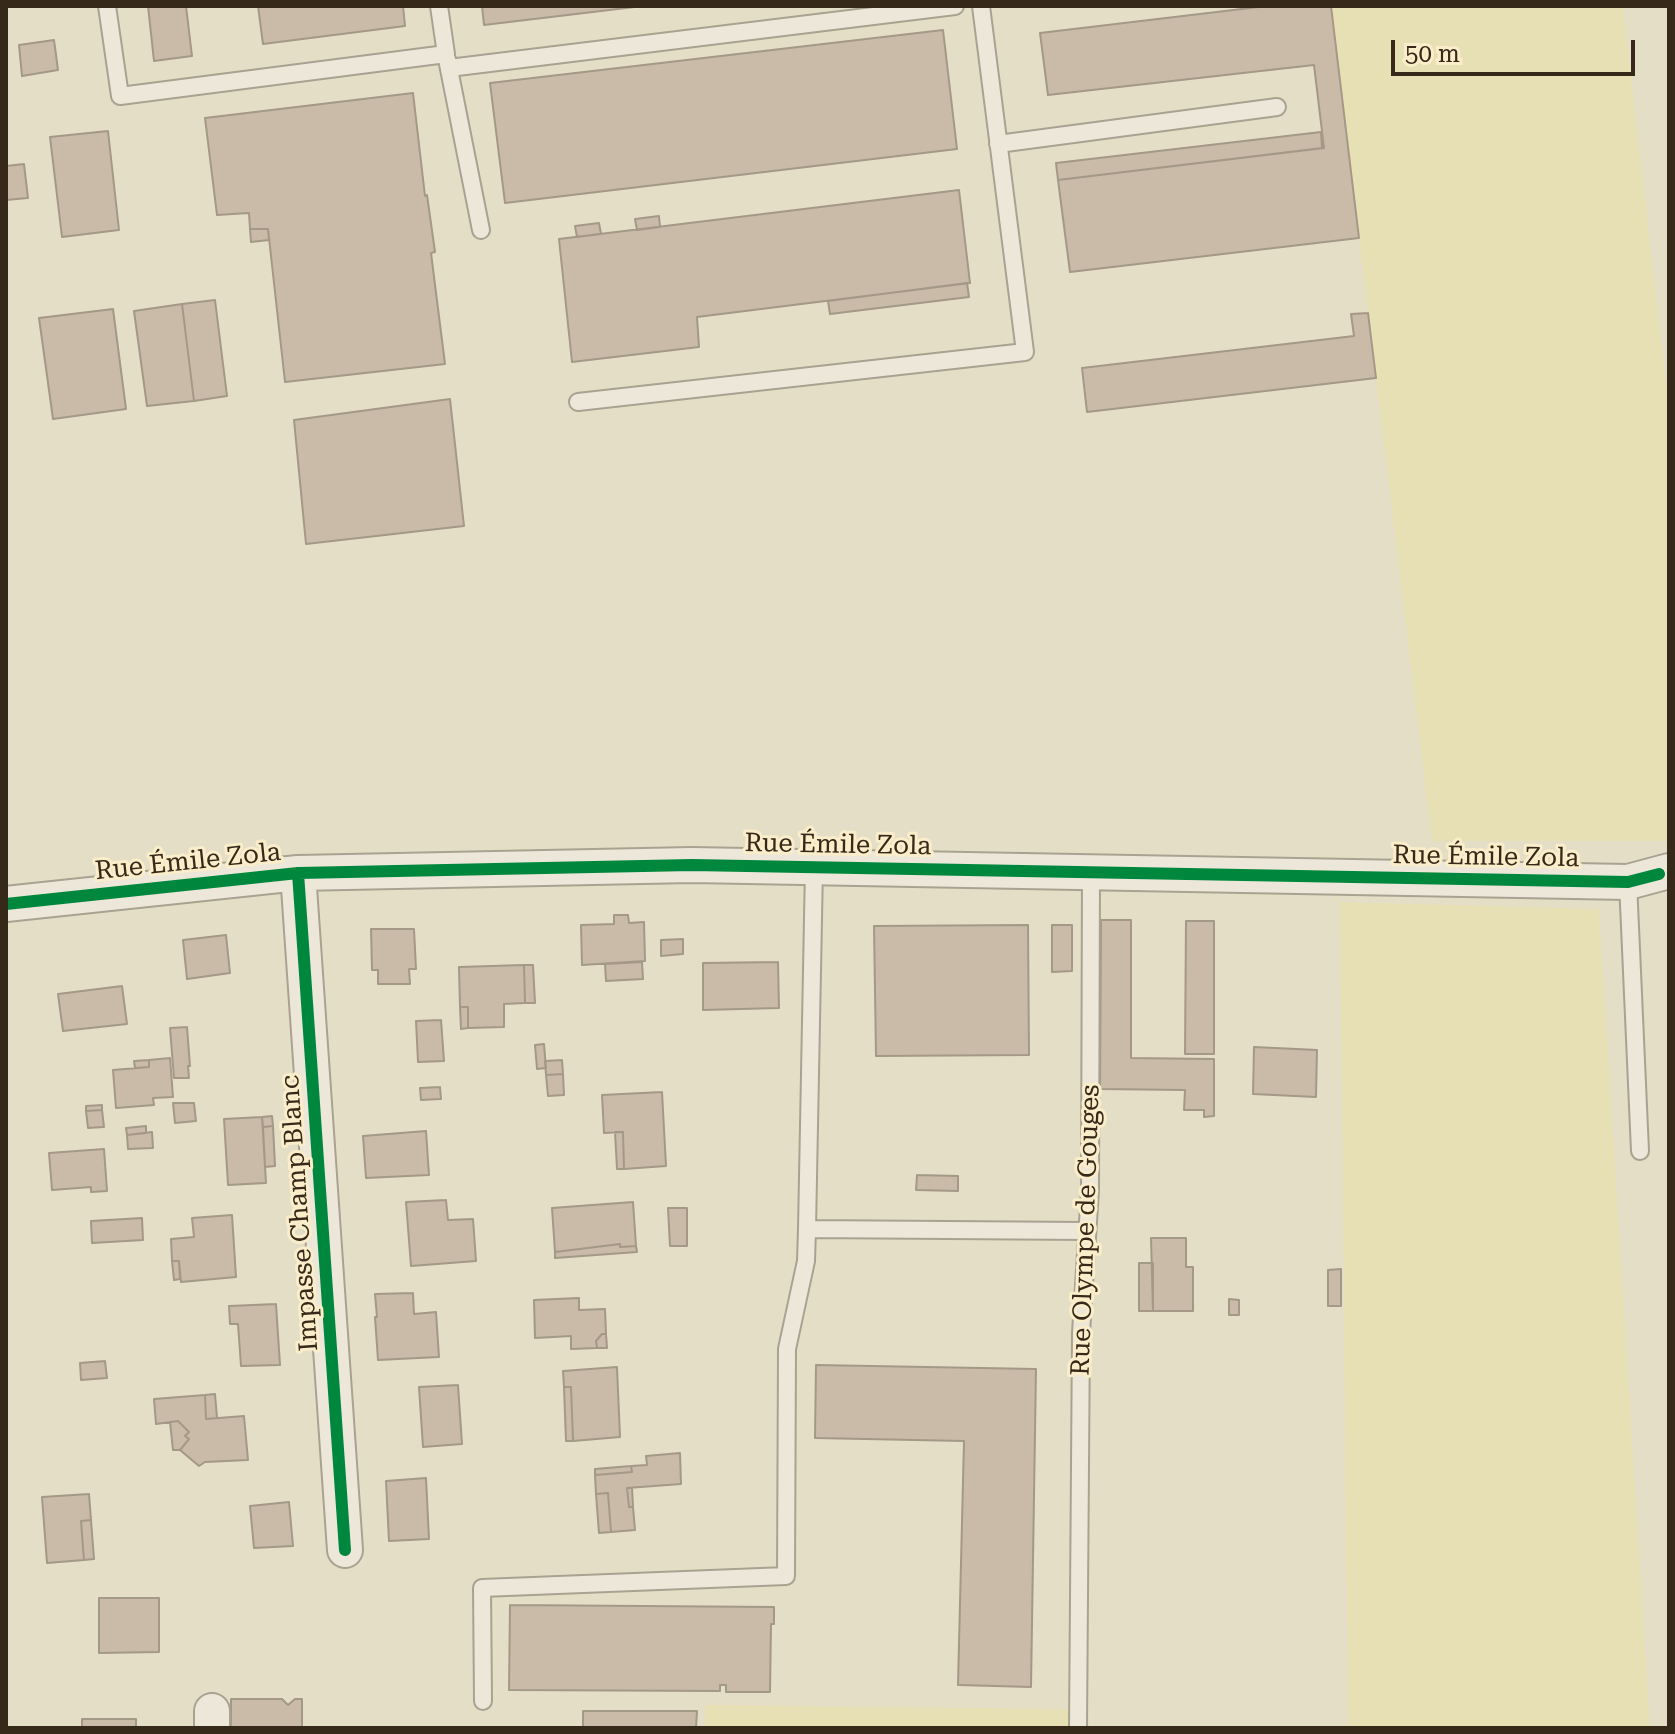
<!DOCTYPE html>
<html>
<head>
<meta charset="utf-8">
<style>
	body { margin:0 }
	#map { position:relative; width:1675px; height:1734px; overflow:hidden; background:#e5dec7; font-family:"Roboto Serif",serif }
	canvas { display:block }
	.frame { position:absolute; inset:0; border:8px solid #372919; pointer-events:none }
	.scale { position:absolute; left:1391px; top:40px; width:244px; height:36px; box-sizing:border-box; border:4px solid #372919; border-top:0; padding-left:10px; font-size:24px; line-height:28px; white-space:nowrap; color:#372919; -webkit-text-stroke:6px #f9edca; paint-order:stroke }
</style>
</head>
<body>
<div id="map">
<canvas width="1675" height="1734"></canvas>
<div class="frame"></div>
<div class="scale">50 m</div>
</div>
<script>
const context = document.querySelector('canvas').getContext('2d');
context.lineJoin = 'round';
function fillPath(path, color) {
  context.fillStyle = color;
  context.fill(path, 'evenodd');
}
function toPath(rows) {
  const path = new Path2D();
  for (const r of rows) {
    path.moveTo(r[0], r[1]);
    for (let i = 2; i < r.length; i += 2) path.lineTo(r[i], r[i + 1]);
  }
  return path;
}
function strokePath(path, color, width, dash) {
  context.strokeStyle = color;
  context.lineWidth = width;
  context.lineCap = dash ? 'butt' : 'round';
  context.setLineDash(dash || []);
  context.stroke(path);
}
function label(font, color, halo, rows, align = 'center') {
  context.font = font + ' "Roboto Serif",serif';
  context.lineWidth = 6;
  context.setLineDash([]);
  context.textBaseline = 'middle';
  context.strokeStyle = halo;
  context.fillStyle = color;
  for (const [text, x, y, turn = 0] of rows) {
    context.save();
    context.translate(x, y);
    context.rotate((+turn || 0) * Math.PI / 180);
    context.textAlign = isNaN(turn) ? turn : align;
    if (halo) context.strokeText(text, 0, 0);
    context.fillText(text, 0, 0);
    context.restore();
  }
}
const farmland = toPath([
	[1331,6,1623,6,1669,410,1669,841,1432,841],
	[1340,902,1599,909,1650,1728,1348,1728],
	[705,1705,1070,1709,1070,1728,705,1728]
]);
const building = toPath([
	[148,6,186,6,192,56,154,61,148,6],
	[258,6,403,6,405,26,263,44,258,6],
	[482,6,643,6,484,25,482,6],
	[1267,6,1331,6,1359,238,1070,272,1058,180,1324,148,1314,65,1048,95,1040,33,1267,6],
	[943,30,957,149,505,203,490,83,943,30],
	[54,40,58,70,22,76,19,45,54,40],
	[413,93,425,196,427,195,435,252,431,253,445,364,285,382,268,229,250,229,249,213,217,215,205,118,413,93],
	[108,131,119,230,62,237,50,137,108,131],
	[1321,132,1322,148,1058,180,1056,163,1321,132],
	[24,164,28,198,6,200,6,166,24,164],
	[959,190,970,283,697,317,699,347,572,362,559,239,959,190],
	[659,216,660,227,637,230,635,219,659,216],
	[599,223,601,234,577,237,575,226,599,223],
	[250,229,268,229,269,240,251,242,250,229],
	[967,283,969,297,830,314,828,301,967,283],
	[215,300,227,396,194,401,182,304,215,300],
	[182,304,194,401,147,406,134,311,182,304],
	[113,309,126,409,53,419,39,318,113,309],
	[1368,313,1376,378,1087,412,1082,368,1354,336,1351,314,1368,313],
	[450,399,464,526,306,544,294,420,450,399],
	[614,915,628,915,629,923,644,922,645,961,582,965,581,925,614,924,614,915],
	[1101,920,1131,920,1131,1058,1214,1059,1214,1116,1204,1117,1204,1110,1184,1110,1185,1090,1100,1089,1101,920],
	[1186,921,1214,921,1214,1054,1185,1054,1186,921],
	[1028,925,1029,1055,876,1056,874,926,1028,925],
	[1052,925,1072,925,1072,971,1052,972,1052,925],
	[371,929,414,929,416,969,409,969,410,984,378,984,378,970,372,970,371,929],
	[226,935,230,973,187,979,183,940,226,935],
	[683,939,683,954,661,956,661,940,683,939],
	[642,962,643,979,606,981,605,964,642,962],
	[778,962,779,1008,703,1010,703,963,778,962],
	[524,965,525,1003,504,1004,504,1027,468,1028,468,1007,460,1007,459,967,524,965],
	[524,965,533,965,535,1003,525,1003,524,965],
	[122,986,127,1024,63,1031,58,994,122,986],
	[460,1007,468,1007,468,1028,461,1029,460,1007],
	[441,1020,444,1061,418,1062,416,1021,441,1020],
	[187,1027,190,1066,188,1066,189,1078,174,1078,170,1028,187,1027],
	[544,1044,546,1068,537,1069,535,1045,544,1044],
	[1254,1047,1317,1050,1316,1097,1253,1094,1254,1047],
	[170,1058,173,1097,153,1098,154,1105,116,1108,113,1070,149,1067,149,1060,170,1058],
	[149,1060,149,1067,135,1068,134,1061,149,1060],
	[562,1060,563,1074,546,1075,545,1061,562,1060],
	[563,1074,564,1095,548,1096,546,1075,563,1074],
	[440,1087,441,1099,421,1100,420,1088,440,1087],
	[662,1092,666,1166,624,1169,623,1132,604,1133,602,1095,662,1092],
	[173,1103,194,1103,196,1121,175,1123,173,1103],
	[102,1105,102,1110,86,1111,86,1106,102,1105],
	[102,1110,104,1127,88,1128,86,1111,102,1110],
	[272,1116,273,1126,263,1127,262,1117,272,1116],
	[262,1117,266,1183,228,1185,224,1119,262,1117],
	[146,1126,146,1133,127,1135,126,1128,146,1126],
	[273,1126,275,1166,265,1167,263,1127,273,1126],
	[426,1131,429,1175,366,1178,363,1136,426,1131],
	[152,1132,153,1148,128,1149,127,1135,152,1132],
	[615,1132,623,1132,624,1169,617,1169,615,1132],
	[104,1149,107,1191,91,1192,91,1187,52,1190,49,1153,104,1149],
	[917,1175,958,1176,958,1191,916,1190,917,1175],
	[446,1200,448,1220,473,1219,476,1261,411,1266,406,1202,446,1200],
	[633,1202,636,1246,620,1247,620,1244,555,1252,552,1208,633,1202],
	[668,1208,687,1208,687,1246,670,1246,668,1208],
	[232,1215,236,1277,181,1282,179,1261,172,1261,171,1239,194,1237,192,1218,232,1215],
	[142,1218,143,1240,92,1243,91,1221,142,1218],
	[1151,1238,1186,1238,1186,1267,1193,1267,1193,1311,1153,1311,1151,1238],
	[620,1244,620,1247,636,1246,637,1252,555,1258,555,1252,620,1244],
	[172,1261,179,1261,180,1279,174,1280,172,1261],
	[1139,1263,1153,1263,1153,1311,1139,1311,1139,1263],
	[1341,1269,1341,1306,1328,1306,1328,1270,1341,1269],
	[413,1293,414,1314,436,1312,439,1357,378,1360,375,1317,377,1317,375,1294,413,1293],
	[579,1298,579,1310,605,1309,606,1334,602,1334,596,1341,597,1348,571,1349,571,1336,535,1338,534,1300,579,1298],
	[1229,1299,1239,1300,1239,1315,1229,1315,1229,1299],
	[276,1304,280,1365,241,1366,238,1324,230,1324,229,1306,276,1304],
	[602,1334,606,1334,607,1348,597,1348,596,1341,602,1334],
	[105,1361,107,1378,81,1380,80,1363,105,1361],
	[816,1365,1036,1369,1031,1687,958,1685,964,1441,815,1438,816,1365],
	[617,1367,620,1437,573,1441,571,1387,564,1387,563,1371,617,1367],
	[458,1385,462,1444,423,1447,419,1387,458,1385],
	[564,1387,571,1387,573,1441,566,1441,564,1387],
	[215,1394,217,1418,206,1419,205,1395,215,1394],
	[205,1395,206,1419,244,1416,248,1460,205,1462,199,1466,180,1450,189,1439,185,1436,189,1432,178,1421,156,1424,154,1399,205,1395],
	[178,1421,189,1432,185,1436,189,1439,180,1450,173,1450,170,1422,178,1421],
	[680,1453,681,1484,627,1488,629,1507,633,1507,635,1530,611,1532,608,1493,596,1494,595,1475,632,1472,631,1466,647,1465,646,1456,680,1453],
	[631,1466,632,1472,595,1475,595,1469,631,1466],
	[426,1478,429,1539,389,1541,386,1481,426,1478],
	[627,1488,632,1488,633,1507,629,1507,627,1488],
	[608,1493,611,1532,599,1533,596,1494,608,1493],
	[89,1494,91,1520,81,1521,84,1560,47,1563,42,1497,89,1494],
	[289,1502,293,1546,254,1548,250,1506,289,1502],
	[91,1520,94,1559,84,1560,81,1521,91,1520],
	[99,1598,159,1598,159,1652,99,1653,99,1598],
	[510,1605,774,1607,774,1624,771,1624,770,1692,726,1692,726,1685,720,1685,720,1691,509,1690,510,1605],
	[231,1699,282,1699,288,1705,295,1699,302,1699,302,1728,231,1728,231,1699],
	[583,1711,697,1711,696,1728,583,1728,583,1711],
	[82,1719,136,1719,136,1728,82,1728,82,1719]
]);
const service = toPath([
	[107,6,120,96,446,54,439,6],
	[447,59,481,230],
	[449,68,955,6],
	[998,144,1277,107],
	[578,402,1025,352,981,6],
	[814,867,807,1229,1087,1231],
	[1628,882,1640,1151],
	[483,1701,482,1588,786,1576,787,1349,806,1261,807,1229],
	[1078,1728,1081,1333,1090,1190,1091,871]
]);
const minor = toPath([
	[298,873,345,1550],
	[6,904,298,873,692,865,1628,882,1669,871],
	[212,1711,212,1728]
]);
const cycleway = toPath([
	[298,873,345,1550],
	[6,904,298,873,692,865,1628,882,1659,874]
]);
const streetNames = [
	["Rue Émile Zola",838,845,1],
	["Rue Émile Zola",1486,857,1],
	["Rue Émile Zola",188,862,-6],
	["Impasse Champ Blanc",300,1213,-94],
	["Rue Olympe de Gouges",1086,1230,-88]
];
fillPath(farmland, '#e7e0b5');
fillPath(building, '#c9bba7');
strokePath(building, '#a49887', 2);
strokePath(service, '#a9a291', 20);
strokePath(minor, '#a9a291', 38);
strokePath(service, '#ece7d9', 16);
strokePath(minor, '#ece7d9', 34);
strokePath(cycleway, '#00873e', 12);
label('26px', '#372919', '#f9edca', streetNames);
</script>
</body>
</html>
